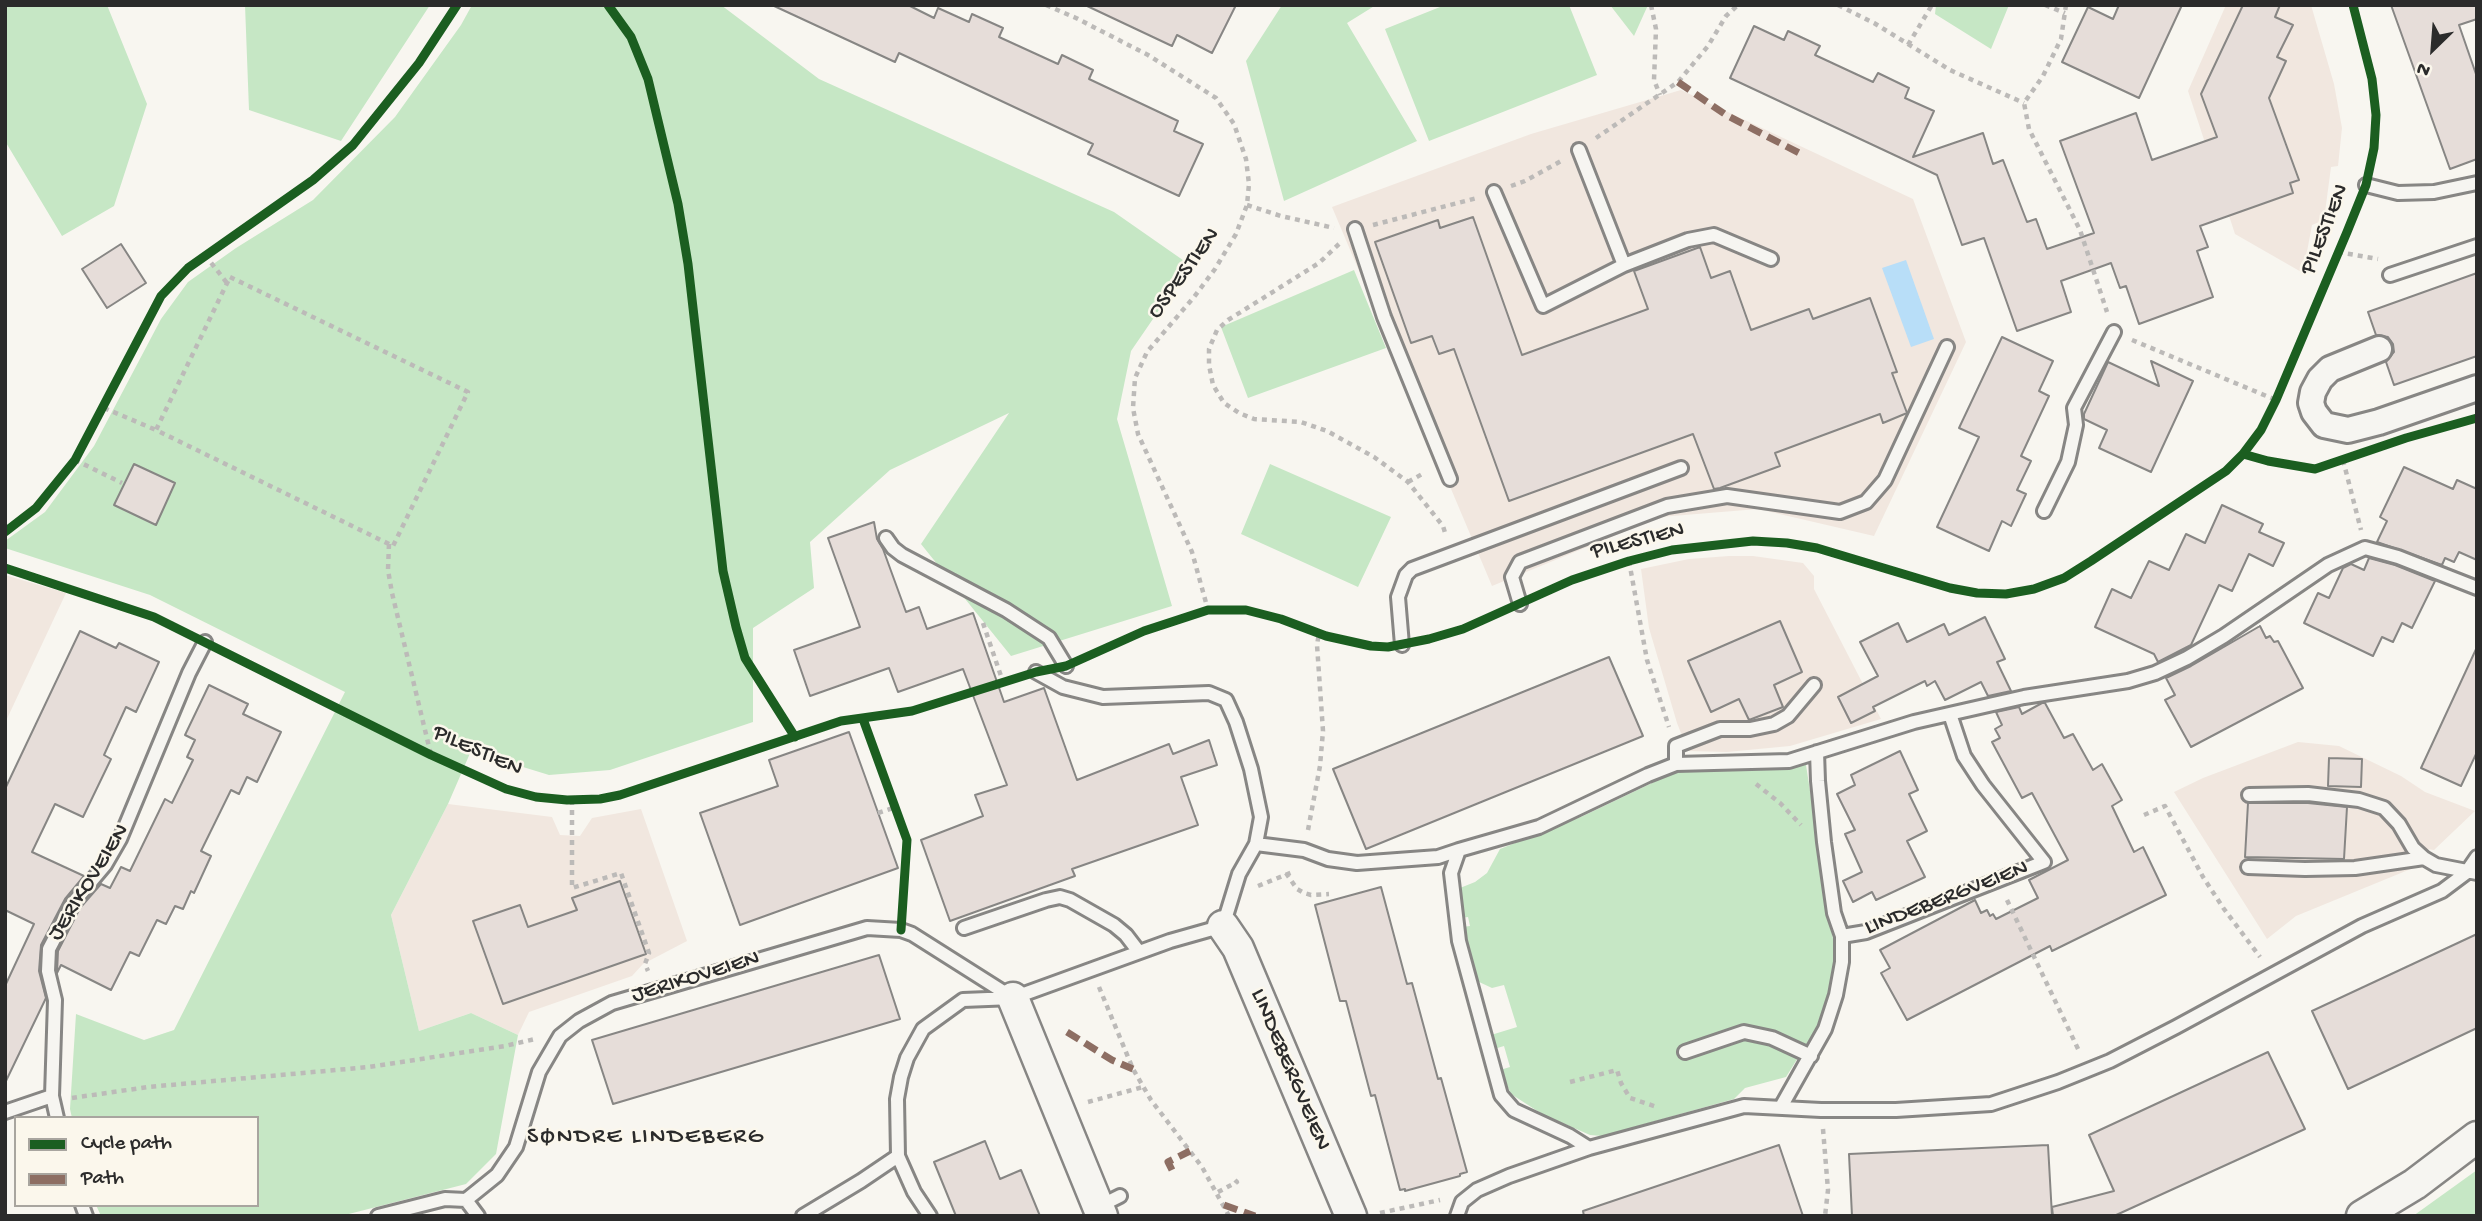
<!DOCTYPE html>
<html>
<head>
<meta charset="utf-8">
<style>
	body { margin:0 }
	#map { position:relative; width:2482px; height:1221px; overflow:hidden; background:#f8f6f0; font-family:"Gochi Hand",sans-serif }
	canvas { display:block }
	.frame { position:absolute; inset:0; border:7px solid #2b2b2b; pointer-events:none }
	.legend { position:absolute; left:14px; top:1116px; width:245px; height:91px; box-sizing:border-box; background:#fbf7ec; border:2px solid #a8a59f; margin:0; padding:9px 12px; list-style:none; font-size:21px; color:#2b2b2b }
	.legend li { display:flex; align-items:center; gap:14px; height:35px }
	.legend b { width:35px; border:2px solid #a8a59f }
	.north { position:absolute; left:2398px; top:14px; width:70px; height:70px; -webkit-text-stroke:5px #fbf7ec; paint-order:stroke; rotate:205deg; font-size:19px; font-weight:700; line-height:28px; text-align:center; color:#2b2b2b }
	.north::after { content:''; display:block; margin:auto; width:24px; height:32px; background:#2b2b2b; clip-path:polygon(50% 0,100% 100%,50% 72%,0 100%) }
</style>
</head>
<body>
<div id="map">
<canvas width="2482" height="1221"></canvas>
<div class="frame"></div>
<ul class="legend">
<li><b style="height:9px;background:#1b5e20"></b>Cycle path</li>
<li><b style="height:9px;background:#8d6e63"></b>Path</li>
</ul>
<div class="north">N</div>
</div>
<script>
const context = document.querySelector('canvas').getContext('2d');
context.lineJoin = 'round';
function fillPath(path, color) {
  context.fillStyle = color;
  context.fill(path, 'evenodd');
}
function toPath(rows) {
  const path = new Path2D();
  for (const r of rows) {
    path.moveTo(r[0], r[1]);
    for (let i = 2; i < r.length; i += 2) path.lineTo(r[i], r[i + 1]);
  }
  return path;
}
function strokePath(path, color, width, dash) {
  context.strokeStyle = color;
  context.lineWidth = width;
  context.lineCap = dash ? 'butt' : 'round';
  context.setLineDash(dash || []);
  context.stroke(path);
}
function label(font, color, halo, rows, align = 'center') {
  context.font = font + ' "Gochi Hand",sans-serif';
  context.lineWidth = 5;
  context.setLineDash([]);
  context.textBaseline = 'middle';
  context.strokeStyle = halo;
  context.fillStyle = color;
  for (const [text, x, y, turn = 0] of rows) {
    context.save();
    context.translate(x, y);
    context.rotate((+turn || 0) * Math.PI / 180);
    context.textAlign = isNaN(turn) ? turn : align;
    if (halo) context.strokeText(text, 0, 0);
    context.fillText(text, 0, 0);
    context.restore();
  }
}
const built = toPath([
	[2226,5,2311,5,2334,84,2342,128,2338,166,2331,167,2324,220,2312,225,2303,273,2235,234,2188,91],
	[1681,90,1913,199,1966,342,1874,536,1758,509,1660,517,1492,586,1332,207,1531,134],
	[1729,556,1753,556,1803,563,1814,576,1814,589,1881,719,1790,746,1727,752,1688,751,1677,723,1649,628,1641,569,1689,559],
	[5,575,66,593,5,723],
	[2298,742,2339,746,2401,776,2425,792,2475,811,2434,850,2427,849,2418,866,2296,916,2267,939,2174,792,2203,778],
	[448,804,552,817,560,835,580,836,592,818,641,809,687,941,643,964,632,976,529,1012,518,1035,471,1013,419,1031,391,915]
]);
const green = toPath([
	[5,5,107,5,147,104,114,206,62,236,5,141],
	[245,5,430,5,341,141,249,110],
	[472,5,721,5,819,79,1114,212,1190,265,1131,351,1117,419,1172,606,1011,656,921,544,1009,413,890,470,810,542,814,588,753,628,753,722,610,770,549,775,471,751,448,804,391,915,419,1031,471,1013,518,1035,496,1154,466,1184,341,1216,101,1216,96,1205,257,1205,257,1118,72,1118,70,1109,76,1014,144,1040,174,1030,345,692,150,595,5,548,5,541,45,512,94,446,161,319,188,282,236,248,313,200,395,117,461,25],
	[1282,5,1376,5,1347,23,1417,141,1284,201,1246,61],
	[1445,5,1569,5,1597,75,1429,141,1385,29],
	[1610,5,1648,5,1634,36],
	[1936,5,2009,5,1991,49,1935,14],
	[1354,270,1386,348,1248,398,1221,327],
	[1270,464,1391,517,1358,587,1241,534],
	[1799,763,1806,765,1836,958,1828,999,1817,1027,1786,1077,1745,1088,1734,1099,1602,1136,1590,1135,1542,1114,1511,1094,1500,1070,1510,1067,1504,1046,1494,1049,1491,1035,1517,1027,1504,985,1492,988,1477,981,1462,927,1470,926,1468,917,1461,918,1460,888,1475,882,1487,873,1500,849,1583,816,1675,772,1706,769,1776,766],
	[2477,1170,2477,1216,2413,1216]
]);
const water = toPath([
	[1906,260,1934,339,1911,347,1882,268]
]);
const building = toPath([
	[772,5,908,5,934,18,938,8,969,22,972,14,1003,28,999,37,1058,64,1062,55,1093,70,1089,79,1178,121,1174,131,1203,144,1179,196,1088,154,1093,144,899,53,895,62,772,5],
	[1085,5,1236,5,1212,53,1177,35,1172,46,1085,5],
	[2119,5,2182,5,2139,98,2062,62,2088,7,2113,19,2119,5],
	[2243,5,2280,5,2275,17,2293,25,2277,57,2286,61,2269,98,2299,180,2290,183,2293,193,2200,226,2208,247,2197,251,2213,297,2139,324,2126,286,2120,288,2111,263,2061,281,2071,312,2017,331,1984,238,1962,245,1937,175,1730,78,1754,26,1784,40,1788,31,1820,46,1815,55,1873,82,1878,73,1909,88,1905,98,1934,111,1913,157,1983,133,1993,164,2003,160,2027,222,2036,219,2047,249,2094,233,2060,141,2136,113,2152,160,2217,137,2201,94,2243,5],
	[2391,5,2477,5,2477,19,2459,25,2477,77,2477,159,2450,169,2391,5],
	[1473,217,1522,355,1648,309,1634,271,1700,247,1711,278,1730,271,1751,330,1809,309,1813,319,1870,298,1897,372,1892,373,1907,413,1883,423,1880,414,1775,453,1780,466,1720,488,1714,489,1693,434,1509,501,1454,349,1439,354,1432,336,1411,343,1375,242,1438,220,1440,228,1473,217],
	[121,244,146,283,107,308,82,269,121,244],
	[2477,273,2477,356,2394,385,2386,362,2394,352,2393,344,2388,337,2376,335,2368,312,2477,273],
	[2002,337,2053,361,2039,391,2049,396,2021,456,2031,461,2017,490,2026,494,2011,526,2002,521,1989,551,1937,527,1979,437,1959,428,2002,337],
	[2151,361,2193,381,2151,472,2099,448,2107,430,2084,419,2084,414,2108,362,2159,386,2151,361],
	[134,464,175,483,156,525,114,505,134,464],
	[2404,467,2453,489,2457,480,2477,489,2477,560,2459,552,2454,562,2445,558,2442,565,2377,542,2387,521,2380,517,2404,467],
	[2222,505,2263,524,2259,532,2284,543,2273,566,2249,554,2232,591,2219,585,2191,645,2158,662,2154,654,2095,627,2112,589,2131,598,2149,561,2169,570,2186,534,2205,543,2222,505],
	[874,522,877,539,883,549,906,612,919,607,927,629,973,613,1004,702,1044,688,1077,780,1169,744,1173,754,1209,740,1217,765,1181,777,1198,825,1072,869,1075,876,950,921,921,840,983,816,975,795,1007,785,963,669,898,692,889,668,810,696,794,650,860,627,828,538,874,522],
	[2369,558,2395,565,2435,581,2412,628,2402,623,2393,642,2382,637,2373,656,2304,623,2318,593,2329,598,2343,568,2351,564,2364,570,2369,558],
	[1985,617,2005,659,1997,662,2011,691,1988,696,1981,682,1945,700,1935,681,1927,686,1925,681,1873,707,1875,711,1851,723,1838,697,1878,676,1860,642,1898,623,1907,642,1944,624,1949,635,1985,617],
	[1780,621,1802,672,1774,685,1783,707,1749,720,1739,699,1711,712,1688,661,1780,621],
	[2260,626,2266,638,2270,636,2274,642,2278,641,2303,688,2191,747,2165,700,2175,695,2166,678,2191,666,2260,626],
	[80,631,116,648,119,643,159,662,136,712,126,707,104,755,111,759,83,817,55,804,32,852,84,876,65,899,41,945,39,971,46,998,5,1083,5,986,34,924,5,910,5,789,80,631],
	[2477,647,2477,752,2461,786,2421,768,2477,647],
	[1609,657,1643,736,1366,849,1333,769,1609,657],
	[209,685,248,704,243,714,281,732,257,782,247,777,239,794,231,790,201,851,211,856,194,893,191,891,183,909,175,906,166,924,157,920,139,956,130,952,111,990,61,965,57,973,58,951,80,908,101,884,110,888,121,867,130,871,165,799,172,803,193,760,187,757,195,740,185,735,209,685],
	[2042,703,2045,703,2064,738,2073,734,2093,770,2102,764,2122,800,2112,806,2134,852,2143,847,2166,895,2052,951,2050,946,1907,1020,1881,973,1890,968,1880,950,1975,900,1981,913,1987,910,1990,916,1993,914,1996,919,2038,898,2029,880,2068,860,2032,793,2022,798,1992,742,2000,738,1995,729,2002,725,1996,712,2019,707,2022,714,2042,703],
	[849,732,898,868,740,925,700,813,778,786,769,760,849,732],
	[1900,751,1918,790,1909,794,1927,831,1907,841,1925,877,1876,900,1872,892,1853,902,1843,881,1862,872,1845,834,1855,830,1837,794,1855,785,1851,775,1900,751],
	[2329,758,2362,759,2361,787,2328,786,2329,758],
	[2248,803,2308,803,2347,807,2344,859,2245,857,2248,803],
	[620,881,646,954,503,1004,473,921,520,905,528,927,577,910,572,898,620,881],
	[1381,887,1407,984,1412,983,1438,1079,1441,1078,1467,1172,1460,1174,1460,1176,1405,1191,1405,1189,1400,1190,1375,1095,1371,1096,1346,1001,1340,1001,1315,905,1381,887],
	[2477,934,2477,1028,2348,1089,2312,1011,2477,934],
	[879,955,900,1019,613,1104,592,1040,879,955],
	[2268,1052,2305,1129,2114,1216,2053,1216,2052,1207,2114,1191,2089,1135,2268,1052],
	[985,1141,1000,1179,1021,1170,1040,1216,956,1216,934,1162,985,1141],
	[1779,1145,1803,1216,1584,1216,1583,1211,1779,1145],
	[2048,1145,2052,1216,1852,1216,1849,1154,2048,1145]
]);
const path = toPath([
	[1046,5,1076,18,1148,55,1216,98,1234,124,1246,159,1249,184,1247,205,1236,234,1215,269,1194,297,1147,352,1135,378,1133,408,1138,434,1192,552,1208,610],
	[1651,5,1656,29,1654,80,1660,95],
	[1838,5,1874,23,1950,70,2024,103],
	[2045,5,2065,13],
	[2066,5,2061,39,2043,76,2024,103,2029,129,2080,230,2107,312],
	[1908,45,1932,5],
	[1596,138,1678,82,1708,46,1726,16,1738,5],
	[1511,186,1525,181,1563,160],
	[1247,205,1281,216,1334,228],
	[1373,225,1477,198],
	[1339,244,1319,263,1228,320,1217,330,1209,349,1209,365,1213,385,1224,403,1239,413,1254,419,1301,422,1327,431,1374,457,1408,482,1443,526,1446,536],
	[2338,252,2378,259],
	[205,255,227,283],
	[230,277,468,392,393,546,156,430,230,277],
	[2132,340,2276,400],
	[104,408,156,430],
	[75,460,122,483],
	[2343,460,2361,530],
	[1408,482,1424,473],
	[389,544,388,570,392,593,431,755],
	[1629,561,1647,660,1669,727],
	[983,623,1003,682],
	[841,721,912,711,1016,678],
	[1756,784,1780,803,1801,825],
	[572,800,572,888,621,873,649,953,645,964,648,971],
	[878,813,893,808],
	[2144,815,2165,806,2203,877,2224,909,2260,957],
	[1308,830,1320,766,1323,731,1317,645,1319,633],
	[1286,873,1297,889,1304,893,1311,895,1329,894],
	[1258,886,1295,871],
	[2007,900,2080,1053],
	[1099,987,1133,1069,1151,1100,1202,1167,1229,1216],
	[1570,1082,1617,1070,1621,1083,1630,1098,1657,1107],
	[72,1098,148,1087,369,1067,505,1046,535,1039],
	[1088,1102,1143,1087],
	[1823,1129,1828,1190,1825,1216],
	[1218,1192,1237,1182,1235,1180],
	[1380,1213,1440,1200]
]);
const service = toPath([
	[1579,150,1624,265,1688,240,1714,235,1771,259],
	[2366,185,2398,193,2434,192,2477,183],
	[1494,192,1543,306,1624,265],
	[1355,229,1384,317,1450,479],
	[2390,275,2477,246],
	[2044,511,2068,462,2076,425,2074,408,2114,332],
	[886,538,893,548,902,555,1006,610,1049,638,1066,666],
	[1520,604,1512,577,1520,562,1667,506,1727,496,1840,512,1866,502,1885,480,1947,347],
	[1402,645,1398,597,1406,575,1412,569,1681,468],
	[1676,764,1676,746,1720,729,1750,729,1774,724,1788,716,1814,685],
	[2249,795,2308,794,2359,800,2384,808,2399,824,2413,848,2424,858,2436,865,2477,873],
	[1256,844,1304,850,1328,859,1357,863,1438,857,1459,850],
	[2248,867,2305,869,2355,868,2424,858],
	[964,928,1046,900,1060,897,1070,900,1114,925,1126,935,1139,952],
	[1842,936,1866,932,2044,862,1983,785,1964,756,1950,714],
	[1685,1052,1744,1032,1772,1038,1811,1056],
	[1781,1107,1825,1029,1836,995,1842,962,1842,936,1834,913,1824,842,1818,781,1817,752],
	[5,1112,52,1096],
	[57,1118,52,1096,55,1000,48,971,49,949,73,903,105,865,120,839,189,673,205,642],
	[1589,1148,1570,1136,1514,1110,1501,1095,1459,941,1451,873,1459,850,1539,827,1648,775,1676,764,1789,761,1914,722,2024,697,2128,681,2155,673,2187,658,2224,636,2328,565,2365,548,2398,557,2477,588],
	[466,1200,478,1216],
	[82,1205,86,1216],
	[1098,1207,1120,1196],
	[378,1216,445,1199,466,1200,497,1175,516,1147,539,1072,560,1036,579,1021,612,1003,867,928,901,930,912,934,1013,998],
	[803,1216,861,1181,898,1156],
	[930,1216,914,1192,898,1156,897,1099,901,1077,907,1058,923,1029,963,1000,1013,998,1170,941,1223,926,1239,874,1256,844,1261,817,1251,769,1236,722,1226,700,1209,693,1103,697,1063,687,1036,672],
	[1457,1216,1462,1202,1477,1190,1509,1176,1589,1148,1744,1106,1821,1110,1896,1110,1991,1104,2058,1082,2110,1061,2176,1027,2362,926,2442,891,2466,873,2477,857]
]);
const minor = toPath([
	[2379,349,2330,369,2320,379,2313,392,2311,403,2314,412,2324,425,2348,430,2379,422,2477,388]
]);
const tertiary = toPath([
	[1223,926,1238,948,1351,1216],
	[1013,998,1102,1216],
	[2362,1216,2415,1184,2477,1137]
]);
const quiet = toPath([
	[1678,82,1726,115,1803,155],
	[1067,1032,1112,1060,1133,1069],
	[1172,1170,1168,1162,1190,1151],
	[1224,1205,1255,1216]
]);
const cycleway = toPath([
	[608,5,631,37,648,79,678,204,688,264,723,571,736,627,745,658,795,737],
	[2243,454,2268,461,2315,469,2406,438,2477,418],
	[5,532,36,508,75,460,161,296,188,268,313,180,353,145,419,63,457,5],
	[5,568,154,617,431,755,506,789,536,797,567,800,600,799,620,795,841,721,912,711,1036,672,1066,666,1144,631,1208,610,1246,610,1281,619,1326,636,1371,646,1388,647,1429,639,1463,629,1572,580,1629,561,1672,550,1753,541,1787,543,1817,548,1950,588,1977,593,2006,594,2034,589,2064,578,2091,561,2226,471,2243,454,2261,430,2276,400,2347,232,2366,185,2374,148,2376,115,2372,79,2353,5],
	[863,719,907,840,901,930]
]);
const streetNames = [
	["PILESTIEN",2326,230,-68],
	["OSPESTIEN",1185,274,-54],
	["PILESTIEN",1638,542,-14],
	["PILESTIEN",477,752,24],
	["JERIKOVEIEN",90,883,-58],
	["LINDEBERGVEIEN",1947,899,-21],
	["JERIKOVEIEN",696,978,-17],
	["LINDEBERGVEIEN",1289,1070,67]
];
const neighbourhoodNames = [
	["SØNDRE LINDEBERG",646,1138]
];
fillPath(built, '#f1e7df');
fillPath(green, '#c6e7c5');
fillPath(water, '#b8def8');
fillPath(building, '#e6ddd9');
strokePath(building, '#878684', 2);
strokePath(service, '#878684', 18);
strokePath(minor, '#878684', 30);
strokePath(tertiary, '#878684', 35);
strokePath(path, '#bcbab8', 4.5, [5, 5]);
strokePath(service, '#f6f5f1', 12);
strokePath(minor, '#f6f5f1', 24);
strokePath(tertiary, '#f6f5f1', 30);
strokePath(quiet, '#8d6e63', 7, [14, 7]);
strokePath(cycleway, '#1b5e20', 9);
label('23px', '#2b2b2b', '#fbf7ec', streetNames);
context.letterSpacing = '2px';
label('24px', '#2b2b2b', '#fbf7ec', neighbourhoodNames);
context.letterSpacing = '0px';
</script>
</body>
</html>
